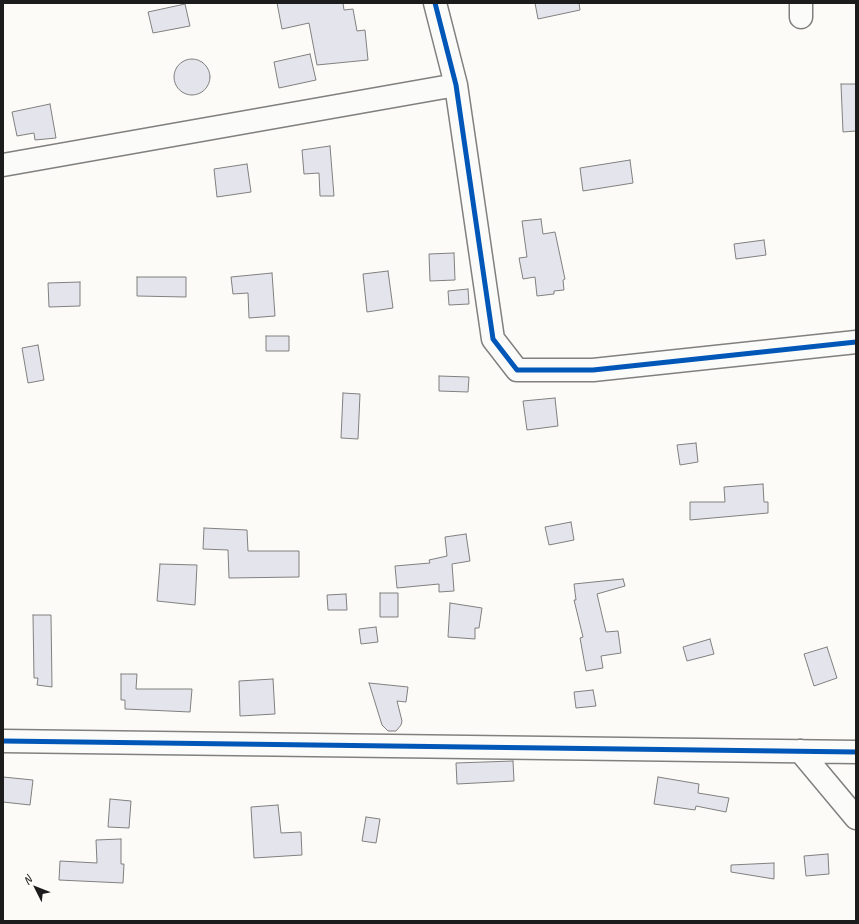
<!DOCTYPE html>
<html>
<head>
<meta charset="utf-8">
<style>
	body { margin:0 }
	#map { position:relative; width:859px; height:924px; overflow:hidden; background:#fcfbf8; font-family:Caveat,sans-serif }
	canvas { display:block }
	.frame { position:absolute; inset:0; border:4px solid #1c1c1c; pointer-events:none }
	.north { position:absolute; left:16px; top:868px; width:40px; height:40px; -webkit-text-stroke:3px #fdfcf7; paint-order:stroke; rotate:312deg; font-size:11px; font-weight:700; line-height:16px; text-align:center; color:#1c1c1c }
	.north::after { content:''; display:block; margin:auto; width:14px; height:18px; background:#1c1c1c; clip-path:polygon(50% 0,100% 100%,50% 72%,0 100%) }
</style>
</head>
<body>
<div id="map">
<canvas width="859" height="924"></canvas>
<div class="frame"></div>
<div class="north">N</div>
</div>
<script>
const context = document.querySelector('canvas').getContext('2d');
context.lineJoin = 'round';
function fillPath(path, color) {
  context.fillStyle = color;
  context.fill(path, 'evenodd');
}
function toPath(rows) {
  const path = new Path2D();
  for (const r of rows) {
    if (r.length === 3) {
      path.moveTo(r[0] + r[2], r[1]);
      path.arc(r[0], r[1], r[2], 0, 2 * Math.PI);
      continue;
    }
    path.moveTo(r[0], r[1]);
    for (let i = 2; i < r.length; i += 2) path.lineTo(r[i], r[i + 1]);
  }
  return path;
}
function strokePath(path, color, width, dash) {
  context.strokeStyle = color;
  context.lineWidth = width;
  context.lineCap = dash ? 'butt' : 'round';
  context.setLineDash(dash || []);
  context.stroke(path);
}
const building = toPath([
	[277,3,343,3,344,10,353,9,357,31,365,30,368,60,317,65,309,23,282,29,277,3],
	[535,3,579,3,580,10,538,19,535,3],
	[185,4,190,26,153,33,148,12,185,4],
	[310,54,316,80,279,88,274,62,310,54],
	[192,77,18],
	[841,84,856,84,856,131,843,132,841,84],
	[50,104,56,138,35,140,34,133,17,136,12,112,50,104],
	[330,146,334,196,320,196,319,173,304,174,302,150,330,146],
	[630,160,633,183,583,191,580,168,630,160],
	[247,164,251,192,217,197,214,169,247,164],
	[541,219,543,234,555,232,565,279,563,280,564,290,554,291,554,294,537,296,535,277,523,279,519,258,527,257,522,221,541,219],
	[764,240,766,255,736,259,734,244,764,240],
	[454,253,455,280,430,281,429,254,454,253],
	[388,271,393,308,367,312,363,274,388,271],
	[272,273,275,316,249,318,248,293,233,294,231,277,272,273],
	[137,277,186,277,186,297,137,296,137,277],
	[80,282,80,306,49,307,48,283,80,282],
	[468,289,469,304,449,305,448,291,468,289],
	[266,336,289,336,289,351,266,351,266,336],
	[38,345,44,380,28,383,22,348,38,345],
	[439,376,469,377,468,392,439,391,439,376],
	[343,393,360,394,358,439,341,438,343,393],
	[555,398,558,426,527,430,523,401,555,398],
	[696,443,698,462,680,465,677,445,696,443],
	[763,484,764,502,768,502,768,513,690,520,690,502,725,502,724,487,763,484],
	[571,522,574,540,549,545,545,527,571,522],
	[204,528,247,530,248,551,299,551,299,577,229,578,228,550,203,549,204,528],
	[466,534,470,561,452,564,454,591,439,592,439,584,397,588,395,566,430,563,429,560,447,556,445,537,466,534],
	[160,564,197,565,195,605,157,601,160,564],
	[623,579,625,586,597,594,606,632,618,631,621,653,601,656,603,668,586,671,580,638,583,637,574,600,576,600,574,584,623,579],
	[380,593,398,593,398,617,380,617,380,593],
	[346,594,347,610,328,610,327,595,346,594],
	[450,603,482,608,479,628,475,628,475,639,448,637,450,603],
	[33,615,51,615,52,687,37,685,38,678,34,678,33,615],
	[376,627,378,642,361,644,359,629,376,627],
	[710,639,714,654,687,661,683,647,710,639],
	[827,647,837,678,814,686,804,654,827,647],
	[121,674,137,674,136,689,192,689,190,712,125,709,125,700,121,700,121,674],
	[273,679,275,714,240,716,239,681,273,679],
	[369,683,408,687,406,702,397,701,402,721,401,725,396,731,388,731,382,725,369,683],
	[593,690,596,706,576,708,574,692,593,690],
	[513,761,514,781,457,784,456,763,513,761],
	[3,777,33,780,30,805,3,802,3,777],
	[658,777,699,784,698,793,729,798,726,812,696,806,695,810,654,804,658,777],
	[110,799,131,801,129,828,108,827,110,799],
	[278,805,281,833,301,832,302,855,254,858,251,807,278,805],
	[366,817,380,819,376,843,362,841,366,817],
	[121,839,121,864,124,864,123,883,59,880,60,861,97,863,96,840,121,839],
	[828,854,829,874,806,876,804,856,828,854],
	[774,863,774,879,731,872,731,865,774,863]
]);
const minor = toPath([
	[435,3,456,85,493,339,517,370,593,370,856,342],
	[801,17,801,3],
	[3,165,456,85],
	[3,741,856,752],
	[800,751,856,818]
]);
const cycleway = toPath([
	[435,3,456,85,493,339,517,370,593,370,856,342],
	[3,741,856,752]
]);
fillPath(building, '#e3e4ec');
strokePath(building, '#81807f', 1);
strokePath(minor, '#81807f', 25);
strokePath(minor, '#fbfbf9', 22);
strokePath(cycleway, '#0057b8', 5);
</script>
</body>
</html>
